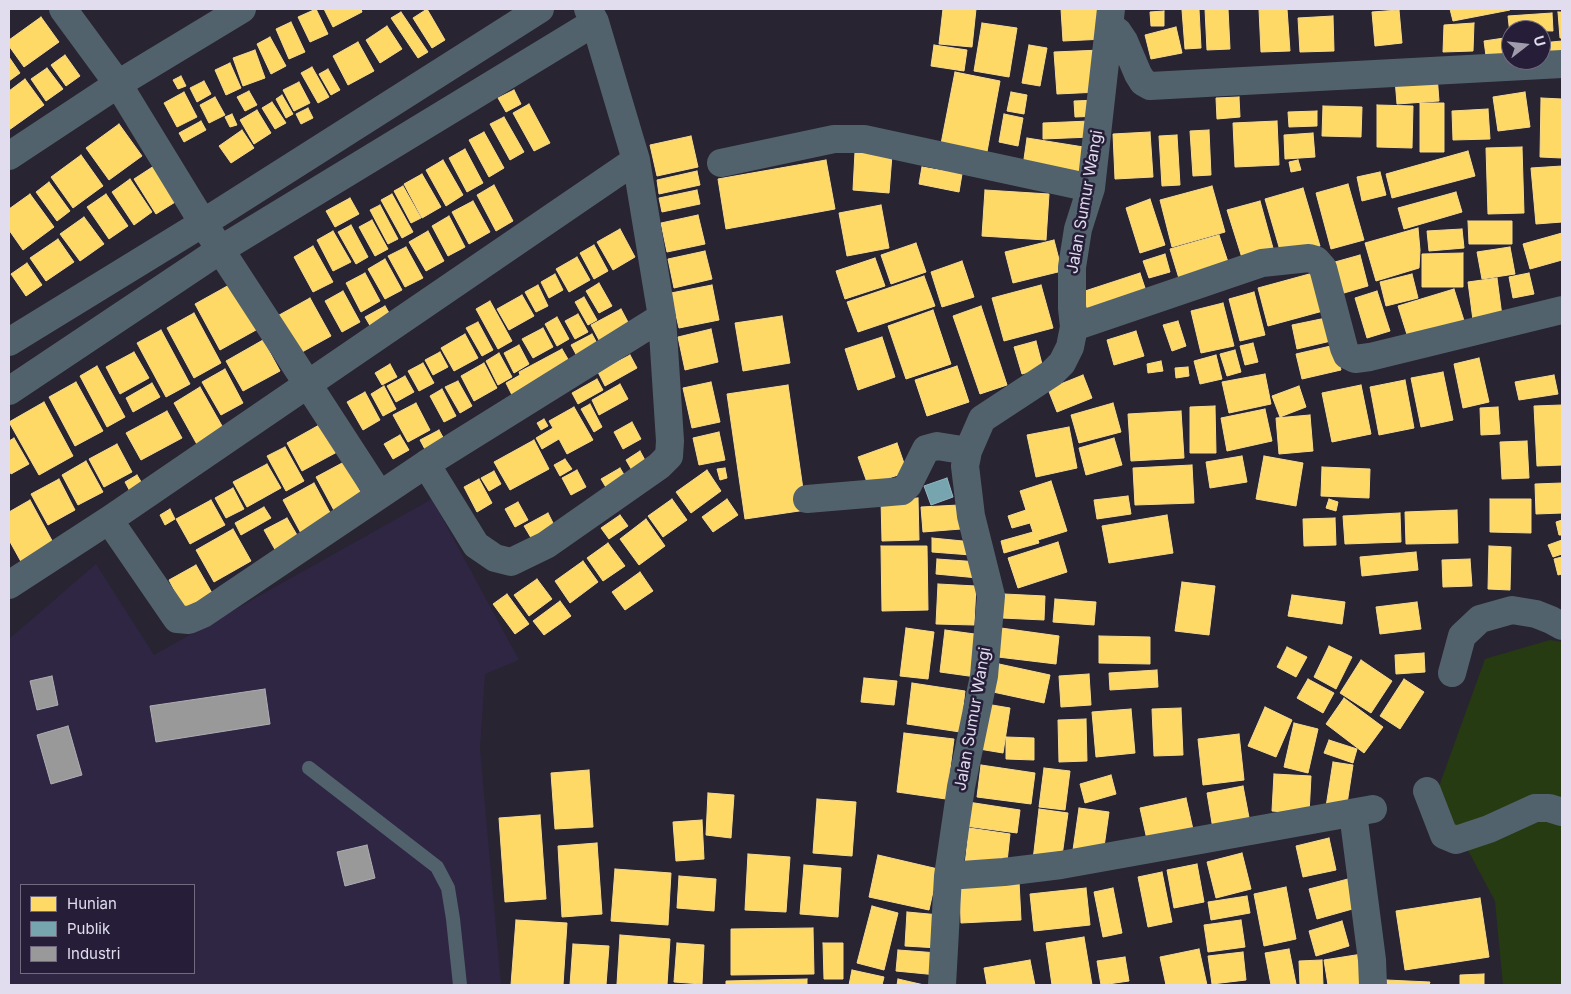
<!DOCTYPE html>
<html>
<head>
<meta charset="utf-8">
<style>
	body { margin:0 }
	#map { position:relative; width:1571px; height:994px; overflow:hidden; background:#282432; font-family:Inter,sans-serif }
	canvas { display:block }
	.frame { position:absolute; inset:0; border:10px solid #e1dcee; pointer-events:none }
	.legend { position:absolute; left:20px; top:884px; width:175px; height:90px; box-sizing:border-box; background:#261e38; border:1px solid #716a81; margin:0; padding:6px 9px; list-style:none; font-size:15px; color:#e1dcee }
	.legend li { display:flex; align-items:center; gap:10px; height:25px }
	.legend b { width:25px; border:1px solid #716a81 }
	.north { position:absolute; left:1501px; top:20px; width:50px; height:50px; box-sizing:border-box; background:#261e38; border:1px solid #716a81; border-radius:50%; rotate:74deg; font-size:14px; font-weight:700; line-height:20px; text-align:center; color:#e1dcee }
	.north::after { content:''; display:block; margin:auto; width:18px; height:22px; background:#a09cac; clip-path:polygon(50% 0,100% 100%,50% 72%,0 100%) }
</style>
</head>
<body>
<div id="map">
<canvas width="1571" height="994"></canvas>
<div class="frame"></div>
<ul class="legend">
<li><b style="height:14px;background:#ffd966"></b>Hunian</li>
<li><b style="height:14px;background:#76a5af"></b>Publik</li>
<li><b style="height:14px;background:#999"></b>Industri</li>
</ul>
<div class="north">U</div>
</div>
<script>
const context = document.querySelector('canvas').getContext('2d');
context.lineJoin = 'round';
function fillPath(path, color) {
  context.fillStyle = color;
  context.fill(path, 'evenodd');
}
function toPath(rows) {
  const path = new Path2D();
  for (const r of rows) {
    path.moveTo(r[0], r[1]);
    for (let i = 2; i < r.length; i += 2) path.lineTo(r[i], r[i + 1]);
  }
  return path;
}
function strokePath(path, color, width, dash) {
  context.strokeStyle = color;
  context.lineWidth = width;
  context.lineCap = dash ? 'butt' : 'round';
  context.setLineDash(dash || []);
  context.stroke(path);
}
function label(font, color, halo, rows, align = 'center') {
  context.font = font + ' Inter,sans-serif';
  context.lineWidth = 5;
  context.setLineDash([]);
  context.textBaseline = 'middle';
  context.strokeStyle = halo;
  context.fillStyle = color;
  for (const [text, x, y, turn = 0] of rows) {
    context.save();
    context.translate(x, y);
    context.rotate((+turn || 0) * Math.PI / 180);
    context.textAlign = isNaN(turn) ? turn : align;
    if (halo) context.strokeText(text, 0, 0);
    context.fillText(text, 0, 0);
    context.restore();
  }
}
const built = toPath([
	[432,499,519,660,485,674,480,749,501,985,9,985,9,639,96,564,154,655],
	[21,885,194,885,194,973,21,973]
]);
const green = toPath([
	[1550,640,1562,642,1562,985,1503,985,1495,901,1437,792,1485,659]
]);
const homes = toPath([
	[316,9,328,34,310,42,298,17,316,9],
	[324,9,361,9,362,12,333,27,324,9],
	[427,9,445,40,432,48,413,18,427,9],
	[943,9,976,9,972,47,939,44,943,9],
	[1061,9,1103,9,1105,39,1063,41,1061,9],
	[1199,9,1201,48,1185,49,1182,10,1199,9],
	[1205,9,1228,9,1230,49,1207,50,1205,9],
	[1259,9,1287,9,1290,51,1261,52,1259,9],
	[1450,9,1509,9,1510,10,1453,21,1450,9],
	[1399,10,1402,43,1375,46,1372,12,1399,10],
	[1164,11,1164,26,1151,26,1150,12,1164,11],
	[401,12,428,52,418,58,391,18,401,12],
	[1558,12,1562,12,1562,38,1560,38,1558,12],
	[1552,13,1553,31,1511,30,1511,34,1510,34,1508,16,1552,13],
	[1333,16,1334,51,1300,52,1298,18,1333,16],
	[41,17,59,42,24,67,9,46,9,40,41,17],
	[291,22,305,52,289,59,276,29,291,22],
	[982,23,1017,28,1009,77,974,71,982,23],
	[1474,23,1473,51,1443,52,1444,25,1474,23],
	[387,26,402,49,380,63,366,40,387,26],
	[1176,27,1182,53,1151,59,1145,35,1176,27],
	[270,37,286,66,271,74,257,44,270,37],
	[1511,37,1511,59,1487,63,1484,41,1511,37],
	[1562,41,1562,60,1541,60,1541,43,1562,41],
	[358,42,374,71,348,85,333,56,358,42],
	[934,45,967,50,964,71,931,66,934,45],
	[1029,45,1047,48,1040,86,1022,83,1029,45],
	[255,50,265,78,243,86,233,58,255,50],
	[1101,50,1099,92,1057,94,1054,52,1101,50],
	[65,55,80,76,66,86,51,65,65,55],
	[9,57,20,73,9,81,9,57],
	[230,63,241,88,226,95,215,70,230,63],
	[312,67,329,97,318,103,301,73,312,67],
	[47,68,63,89,46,101,31,79,47,68],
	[328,69,340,90,331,95,319,74,328,69],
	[955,72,1000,81,986,157,940,149,955,72],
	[1437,75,1439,101,1397,104,1395,79,1437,75],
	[181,76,186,86,178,89,173,80,181,76],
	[25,79,44,105,9,130,9,91,25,79],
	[204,81,211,94,197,102,190,88,204,81],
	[299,82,310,103,294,111,283,90,299,82],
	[514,90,521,104,506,112,498,98,514,90],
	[249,91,257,105,245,111,237,97,249,91],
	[184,92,197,117,177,127,164,103,184,92],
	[1011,92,1027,95,1024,114,1007,111,1011,92],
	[1525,92,1530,127,1498,131,1493,97,1525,92],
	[282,95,293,114,286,118,276,99,282,95],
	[215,97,225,115,209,123,200,105,215,97],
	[1239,97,1240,117,1217,119,1216,98,1239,97],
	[1541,98,1562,99,1562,158,1540,157,1541,98],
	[1098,100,1099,116,1075,117,1074,101,1098,100],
	[272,102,286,123,275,129,262,108,272,102],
	[1420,103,1444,103,1444,152,1420,152,1420,103],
	[529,104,550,143,534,151,513,113,529,104],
	[1377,105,1413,106,1412,148,1377,147,1377,105],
	[1323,106,1362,107,1361,137,1322,136,1323,106],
	[308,108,313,118,301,124,296,114,308,108],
	[1488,109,1490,139,1453,140,1452,111,1488,109],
	[257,110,271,133,254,144,240,120,257,110],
	[1317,111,1317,126,1289,127,1288,112,1317,111],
	[232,114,237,125,230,127,225,117,232,114],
	[1004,114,1023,118,1018,146,999,142,1004,114],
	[504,117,524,152,510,160,490,124,504,117],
	[201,121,206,130,184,142,179,133,201,121],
	[1090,121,1091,137,1043,139,1043,123,1090,121],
	[1277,121,1279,165,1235,167,1233,123,1277,121],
	[119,124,142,156,109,180,86,148,119,124],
	[242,130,254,148,231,163,219,146,242,130],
	[1209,130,1211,175,1193,176,1190,131,1209,130],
	[484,132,504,168,489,177,469,140,484,132],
	[1150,132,1153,177,1115,179,1113,134,1150,132],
	[1313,133,1315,157,1285,159,1284,135,1313,133],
	[1177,135,1180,185,1162,186,1159,136,1177,135],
	[691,136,698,167,657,176,650,145,691,136],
	[1027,138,1090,148,1085,176,1023,166,1027,138],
	[1522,147,1524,213,1488,214,1486,148,1522,147],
	[465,149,483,183,467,192,449,158,465,149],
	[1468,151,1475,176,1392,198,1386,174,1468,151],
	[855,152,892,155,889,193,853,190,855,152],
	[81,155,103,186,73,208,51,177,81,155],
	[443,160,463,195,446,206,426,170,443,160],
	[826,160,835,209,726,229,718,179,826,160],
	[1298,160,1301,170,1291,172,1289,162,1298,160],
	[157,164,180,199,156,214,134,179,157,164],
	[1562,166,1562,222,1536,224,1531,168,1562,166],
	[922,167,962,174,959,192,919,184,922,167],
	[697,171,700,185,659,194,657,180,697,171],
	[1380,172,1386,195,1362,201,1357,177,1380,172],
	[422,174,441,207,422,218,404,184,422,174],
	[130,179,152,212,134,225,112,192,130,179],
	[49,182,70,211,57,221,36,192,49,182],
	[1348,184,1364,240,1331,249,1316,193,1348,184],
	[494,185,513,221,496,231,477,195,494,185],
	[403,186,421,218,411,223,394,191,403,186],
	[1212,186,1225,232,1172,247,1160,200,1212,186],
	[1303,188,1320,246,1282,257,1265,199,1303,188],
	[697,190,700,204,662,212,659,198,697,190],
	[985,190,1049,194,1046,240,982,236,985,190],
	[1456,192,1462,212,1404,229,1398,208,1456,192],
	[30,194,54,227,23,250,9,230,9,209,30,194],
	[106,194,128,226,109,239,87,207,106,194],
	[392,194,413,232,402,238,381,200,392,194],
	[350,198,359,214,335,227,326,211,350,198],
	[1150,199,1165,245,1140,253,1126,208,1150,199],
	[473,201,490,232,469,244,452,212,473,201],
	[1260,201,1276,259,1243,261,1227,210,1260,201],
	[380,205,398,239,388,244,370,210,380,205],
	[881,205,889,248,847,256,839,213,881,205],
	[698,215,705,244,667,252,661,223,698,215],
	[449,216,465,247,448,256,432,226,449,216],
	[84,217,104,244,80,261,60,234,84,217],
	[372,220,388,249,375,256,359,227,372,220],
	[1468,221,1512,221,1512,244,1469,244,1468,221],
	[351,225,368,257,356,264,338,232,351,225],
	[1418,228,1420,250,1419,268,1376,281,1365,243,1418,228],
	[620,229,635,257,613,270,597,242,620,229],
	[1462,229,1464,248,1429,251,1427,231,1462,229],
	[333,231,351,262,333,271,317,240,333,231],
	[428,231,444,261,426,271,409,242,428,231],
	[1562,233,1562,260,1530,269,1523,244,1562,233],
	[1219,235,1230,268,1181,285,1170,249,1219,235],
	[58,239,74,262,46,281,30,258,58,239],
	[1054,240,1062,271,1013,283,1005,252,1054,240],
	[916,243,926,272,891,284,881,255,916,243],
	[594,245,608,271,594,279,580,253,594,245],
	[313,246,333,282,313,292,294,257,313,246],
	[406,247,423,278,405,287,388,256,406,247],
	[1510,247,1515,274,1482,279,1477,252,1510,247],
	[705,251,712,279,674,288,668,259,705,251],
	[1463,253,1463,287,1422,287,1422,254,1463,253],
	[1165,254,1170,272,1149,278,1143,261,1165,254],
	[1360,255,1368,286,1344,293,1335,262,1360,255],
	[577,257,590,280,569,292,556,269,577,257],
	[875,258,885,286,845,299,836,271,875,258],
	[385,259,402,290,385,299,368,269,385,259],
	[962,261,974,297,942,307,931,272,962,261],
	[27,263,42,285,26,296,11,274,27,263],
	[365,273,380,301,361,312,346,283,365,273],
	[1140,273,1148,297,1090,317,1082,292,1140,273],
	[1313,273,1323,311,1268,326,1258,288,1313,273],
	[1529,273,1534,294,1513,298,1509,277,1529,273],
	[555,274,563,290,549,298,541,282,555,274],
	[1412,274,1418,298,1386,306,1380,282,1412,274],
	[924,276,935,306,858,332,847,302,924,276],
	[1497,278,1502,316,1473,320,1468,282,1497,278],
	[599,283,612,306,599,313,586,291,599,283],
	[231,284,256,330,220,350,195,304,231,284],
	[538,285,548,306,536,312,525,292,538,285],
	[712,285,719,320,679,328,671,293,712,285],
	[1041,285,1053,328,1004,341,992,298,1041,285],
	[1454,289,1466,327,1410,344,1398,306,1454,289],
	[343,291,360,322,342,332,325,301,343,291],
	[1377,291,1390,331,1367,338,1355,298,1377,291],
	[1254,292,1265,335,1240,341,1229,299,1254,292],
	[522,295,534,316,509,330,497,309,522,295],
	[584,297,597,320,588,325,575,302,584,297],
	[310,298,331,336,293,357,272,319,310,298],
	[490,301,512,341,498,349,476,309,490,301],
	[1223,303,1234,346,1201,353,1191,311,1223,303],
	[385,306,395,323,375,334,365,317,385,306],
	[981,306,1007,385,980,394,953,316,981,306],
	[621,309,629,324,599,340,591,325,621,309],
	[933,310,951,364,906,379,888,326,933,310],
	[194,313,221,363,194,378,167,328,194,313],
	[578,314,588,332,575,339,565,321,578,314],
	[782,316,790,363,743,371,735,323,782,316],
	[557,317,569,339,557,346,545,324,557,317],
	[1326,318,1331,341,1297,349,1292,325,1326,318],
	[1178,321,1186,346,1172,351,1163,325,1178,321],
	[478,322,493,350,482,356,466,328,478,322],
	[543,328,553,347,533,358,522,339,543,328],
	[711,329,718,362,685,370,678,337,711,329],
	[161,330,190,384,166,397,137,343,161,330],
	[1136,331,1144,356,1114,365,1107,340,1136,331],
	[465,334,478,358,454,371,441,348,465,334],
	[592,334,598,345,577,356,571,345,592,334],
	[882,337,895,377,858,390,845,349,882,337],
	[263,340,280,371,243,391,226,361,263,340],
	[1036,341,1043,368,1022,374,1014,347,1036,341],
	[1253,343,1258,362,1245,365,1240,346,1253,343],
	[519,345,529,364,514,373,504,353,519,345],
	[1335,345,1341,370,1302,379,1296,354,1335,345],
	[562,349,572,366,513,397,506,383,520,375,519,372,562,349],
	[1235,350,1241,372,1227,376,1220,354,1235,350],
	[134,352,149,378,120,394,106,367,134,352],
	[440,352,448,367,433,375,425,360,440,352],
	[499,353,512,377,498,385,486,361,499,353],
	[630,355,637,368,605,386,598,372,630,355],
	[1216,355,1222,379,1200,384,1194,361,1216,355],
	[1479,358,1489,402,1463,408,1454,364,1479,358],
	[1161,361,1163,371,1148,373,1147,364,1161,361],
	[423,363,434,383,419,391,408,371,423,363],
	[484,363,497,388,474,401,461,376,484,363],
	[390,364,397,377,382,385,375,373,390,364],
	[97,366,125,417,107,427,80,376,97,366],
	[957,366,969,402,927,416,915,380,957,366],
	[1188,367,1189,376,1176,378,1175,368,1188,367],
	[225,369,243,403,221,415,202,382,225,369],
	[1443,372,1453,420,1421,427,1411,378,1443,372],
	[1265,374,1271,404,1229,413,1222,382,1265,374],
	[1083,375,1092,398,1057,412,1048,389,1083,375],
	[1554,375,1558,394,1519,400,1515,382,1554,375],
	[405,376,414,392,396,402,387,386,405,376],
	[597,379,603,390,578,404,572,393,597,379],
	[1405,380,1414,428,1379,435,1370,387,1405,380],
	[458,381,472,406,460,413,445,387,458,381],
	[76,382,103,431,75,446,49,397,76,382],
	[711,382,720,422,692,428,683,388,711,382],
	[152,383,160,397,133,412,126,398,152,383],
	[620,384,628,399,599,415,592,400,620,384],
	[788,385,806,510,745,519,727,394,788,385],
	[1361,385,1371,434,1332,442,1322,393,1361,385],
	[384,386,396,409,383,416,371,394,384,386],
	[1299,386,1306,407,1280,417,1272,396,1299,386],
	[200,387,226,433,199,448,174,403,200,387],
	[442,389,456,416,444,422,430,396,442,389],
	[365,392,380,420,363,430,347,402,365,392],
	[44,402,73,456,39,475,9,422,44,402],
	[416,403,430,430,408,442,393,415,416,403],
	[1113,403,1121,432,1079,443,1071,415,1113,403],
	[590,404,602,427,594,432,581,409,590,404],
	[1562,405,1562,465,1537,466,1534,406,1562,405],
	[1215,406,1216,453,1190,453,1190,407,1215,406],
	[574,407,593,440,567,454,559,439,542,449,536,438,553,428,549,421,574,407],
	[1498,407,1500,434,1481,435,1480,408,1498,407],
	[1265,409,1272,441,1227,451,1221,418,1265,409],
	[167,411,182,438,141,460,126,433,167,411],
	[1181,411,1184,458,1131,461,1128,414,1181,411],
	[1310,415,1313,451,1279,454,1276,418,1310,415],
	[544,419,548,426,541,430,537,423,544,419],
	[632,422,641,439,623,449,614,432,632,422],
	[321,424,337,452,302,471,287,443,321,424],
	[1069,427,1077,468,1036,477,1027,435,1069,427],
	[439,430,446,443,427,453,420,440,439,430],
	[719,432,725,460,699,465,693,438,719,432],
	[400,435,409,450,393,459,384,444,400,435],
	[14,438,29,464,11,474,9,470,9,441,14,438],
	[1114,438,1122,465,1086,475,1079,448,1114,438],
	[534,440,549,469,510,490,494,462,534,440],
	[1527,441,1529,478,1502,479,1500,442,1527,441],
	[897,443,907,472,868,485,858,457,897,443],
	[117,444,132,472,104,487,89,459,117,444],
	[285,447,304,481,286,491,267,456,285,447],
	[640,451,647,464,633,472,626,460,640,451],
	[1242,456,1247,482,1210,488,1206,462,1242,456],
	[1264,456,1303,463,1296,506,1256,499,1264,456],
	[565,459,572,469,560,476,554,465,565,459],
	[86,461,103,492,78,505,62,475,86,461],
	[344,462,364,499,336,514,316,477,344,462],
	[267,464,281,488,247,507,233,482,267,464],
	[1192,465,1194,503,1135,505,1133,468,1192,465],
	[1322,467,1370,469,1369,498,1321,496,1322,467],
	[620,468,626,478,607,489,601,479,620,468],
	[725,468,727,478,720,480,717,469,725,468],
	[577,470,586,487,571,495,562,478,577,470],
	[707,470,721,491,691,513,676,492,707,470],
	[494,471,501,484,489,491,481,478,494,471],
	[137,475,146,490,133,497,125,482,137,475],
	[59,479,75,510,48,525,31,494,59,479],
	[479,479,492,503,477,512,464,487,479,479],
	[1051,481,1067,531,1038,540,1039,543,1004,553,1001,541,1033,532,1030,523,1012,528,1008,516,1026,510,1020,491,1051,481],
	[314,483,334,520,303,537,283,500,314,483],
	[1562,483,1562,513,1536,514,1535,484,1562,483],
	[233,488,244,509,226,518,215,498,233,488],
	[1128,496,1131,514,1097,519,1094,500,1128,496],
	[918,498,919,540,882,541,881,500,918,498],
	[672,499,687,520,663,537,648,516,672,499],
	[727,499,738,515,713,532,702,517,727,499],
	[1329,499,1338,502,1336,511,1326,508,1329,499],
	[1490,499,1531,499,1531,533,1490,532,1490,499],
	[30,500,56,548,24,567,9,540,9,512,30,500],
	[211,500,225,525,190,544,176,519,211,500],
	[518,502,528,520,515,527,505,509,518,502],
	[959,505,961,529,923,532,921,507,959,505],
	[264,507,271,518,241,535,235,523,264,507],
	[170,509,175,519,165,525,160,515,170,509],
	[1457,510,1458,543,1406,544,1405,512,1457,510],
	[548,513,556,529,533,541,524,526,548,513],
	[1400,513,1401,542,1345,544,1343,516,1400,513],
	[620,515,628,526,609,539,601,528,620,515],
	[1167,515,1173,553,1109,563,1102,526,1167,515],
	[287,518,300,540,277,553,264,530,287,518],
	[1335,518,1336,545,1304,546,1303,519,1335,518],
	[646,519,665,546,639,565,620,539,646,519],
	[1562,520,1562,535,1559,535,1556,522,1562,520],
	[233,529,251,561,214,582,196,550,233,529],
	[932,538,973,542,971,555,932,552,932,538],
	[1562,540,1562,554,1553,557,1548,545,1562,540],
	[1058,542,1067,572,1018,588,1008,558,1058,542],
	[608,543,625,566,603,581,587,558,608,543],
	[881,546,927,546,928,610,882,611,881,546],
	[1489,546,1511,547,1510,590,1488,589,1489,546],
	[1416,552,1418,570,1362,576,1360,557,1416,552],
	[1562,557,1562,574,1558,575,1554,559,1562,557],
	[937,559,979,562,978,578,936,574,937,559],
	[1470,559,1472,586,1443,587,1442,560,1470,559],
	[583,561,598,582,570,603,555,581,583,561],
	[196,565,216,600,188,616,169,580,196,565],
	[640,572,653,591,625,610,612,592,640,572],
	[537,579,552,599,529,616,514,595,537,579],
	[1182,582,1215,586,1209,635,1175,631,1182,582],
	[938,584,976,586,974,625,936,624,938,584],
	[507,594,529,624,515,634,493,604,507,594],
	[1004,594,1045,596,1044,620,1002,618,1004,594],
	[1292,595,1345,602,1342,624,1288,616,1292,595],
	[1055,599,1096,602,1094,625,1053,622,1055,599],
	[560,601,571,616,544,635,533,621,560,601],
	[1417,602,1421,629,1380,634,1376,607,1417,602],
	[906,628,934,632,928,679,900,676,906,628],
	[1001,628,1059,636,1056,664,998,657,1001,628],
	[945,630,982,635,976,677,940,672,945,630],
	[1099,636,1150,637,1150,664,1099,663,1099,636],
	[1329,646,1352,657,1336,689,1314,677,1329,646],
	[1287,647,1307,657,1296,677,1277,667,1287,647],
	[1424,653,1425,672,1396,674,1395,655,1424,653],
	[1361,660,1392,681,1371,713,1340,693,1361,660],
	[999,664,1050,675,1044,703,993,692,999,664],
	[1157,670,1158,687,1110,690,1109,673,1157,670],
	[1089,674,1091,705,1061,707,1059,676,1089,674],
	[864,678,897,681,894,705,861,702,864,678],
	[1308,679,1334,693,1323,713,1297,698,1308,679],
	[1404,679,1424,692,1400,729,1380,716,1404,679],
	[912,683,965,691,960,732,907,724,912,683],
	[1344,698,1383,727,1364,753,1326,724,1344,698],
	[986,704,1010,708,1003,753,979,749,986,704],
	[1265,707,1292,720,1276,757,1248,746,1265,707],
	[1181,708,1183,755,1154,756,1152,709,1181,708],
	[1131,709,1135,753,1096,757,1092,712,1131,709],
	[1086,719,1087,761,1059,762,1058,720,1086,719],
	[1294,723,1318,729,1308,773,1284,767,1294,723],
	[904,733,954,739,946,799,897,792,904,733],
	[1239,734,1244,780,1203,785,1198,739,1239,734],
	[1006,737,1034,738,1034,760,1006,759,1006,737],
	[1329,740,1357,749,1353,763,1324,753,1329,740],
	[1333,762,1353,765,1346,810,1326,807,1333,762],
	[981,765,1035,773,1031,804,977,797,981,765],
	[1044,768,1070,771,1065,810,1039,807,1044,768],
	[589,770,593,827,555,829,551,773,589,770],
	[1274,774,1311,776,1309,814,1272,811,1274,774],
	[1111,775,1116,794,1085,803,1080,784,1111,775],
	[1243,786,1251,828,1214,835,1207,793,1243,786],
	[708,793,734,795,731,838,706,835,708,793],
	[1186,798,1194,834,1148,844,1140,808,1186,798],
	[817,799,856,802,852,856,813,853,817,799],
	[968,802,1020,810,1017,833,965,826,968,802],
	[1079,808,1109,812,1103,854,1073,850,1079,808],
	[1039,809,1068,813,1061,863,1033,860,1039,809],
	[540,815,546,899,505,902,499,818,540,815],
	[702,820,704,859,676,861,673,822,702,820],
	[969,828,1010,834,1006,871,965,865,969,828],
	[1329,838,1336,870,1303,877,1296,846,1329,838],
	[597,843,602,914,562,917,558,846,597,843],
	[1242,853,1251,889,1216,898,1207,862,1242,853],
	[748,854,790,857,786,912,745,910,748,854],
	[878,855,938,869,929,910,869,897,878,855],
	[1197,864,1204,902,1174,908,1167,870,1197,864],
	[804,865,841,868,838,917,800,914,804,865],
	[615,869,671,873,668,925,611,921,615,869],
	[1162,872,1172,922,1148,927,1138,877,1162,872],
	[679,876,716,879,714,911,677,908,679,876],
	[1348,879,1356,908,1317,919,1309,889,1348,879],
	[1019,881,1021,920,961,923,960,883,1019,881],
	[1286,887,1296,939,1264,946,1254,894,1286,887],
	[1086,888,1090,925,1034,931,1030,894,1086,888],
	[1113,888,1122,933,1103,937,1094,892,1113,888],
	[1247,896,1250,913,1211,920,1208,902,1247,896],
	[1480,898,1489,957,1405,970,1396,911,1480,898],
	[872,906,898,913,884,970,857,963,872,906],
	[907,912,940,915,938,948,905,946,907,912],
	[516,920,567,923,563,985,511,985,516,920],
	[1241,920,1245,947,1208,952,1204,925,1241,920],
	[1342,921,1349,946,1316,956,1309,931,1342,921],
	[813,928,814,974,731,975,731,929,813,928],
	[620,935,670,939,667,985,617,984,620,935],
	[1084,937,1092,985,1052,985,1046,943,1084,937],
	[677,943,704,945,702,984,674,982,677,943],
	[823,943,843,943,843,979,824,979,823,943],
	[573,944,609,946,606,985,570,985,573,944],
	[1199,949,1207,985,1166,985,1160,957,1199,949],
	[1289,949,1296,984,1271,985,1265,953,1289,949],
	[898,950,938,953,937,975,896,971,898,950],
	[1243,952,1246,980,1212,984,1208,956,1243,952],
	[1362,954,1367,985,1328,985,1324,960,1362,954],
	[1125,957,1129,981,1101,985,1097,961,1125,957],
	[1030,960,1035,985,987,985,984,968,1030,960],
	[1322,960,1323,985,1300,985,1299,961,1322,960],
	[852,970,884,977,882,985,849,985,852,970],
	[1484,974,1484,985,1460,985,1460,975,1484,974],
	[807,979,807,985,726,985,726,981,807,979],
	[898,979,924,985,897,985,898,979],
	[1386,980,1430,982,1429,985,1386,985,1386,980]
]);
const public = toPath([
	[947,478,953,497,931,505,924,486,947,478]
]);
const industry = toPath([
	[52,676,58,705,37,710,30,681,52,676],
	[265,689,270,724,156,742,150,706,265,689],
	[68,726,82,775,51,784,37,735,68,726],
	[367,845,375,878,345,886,337,852,367,845]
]);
const service = toPath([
	[309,768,437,867,448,888,453,919,460,985]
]);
const minor = toPath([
	[63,9,118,84,203,223,379,494],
	[1110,26,1118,32,1124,41,1138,74,1143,82,1150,86,1562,64],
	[9,156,118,84,242,9],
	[721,163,834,139,864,139,1091,188],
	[1074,327,1262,263,1309,258,1316,260,1323,268,1344,348,1347,355,1355,359,1370,357,1562,310],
	[9,342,203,223,540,9],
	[9,391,220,250,595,22],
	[426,464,476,545,495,558,511,562,546,545,659,466,669,456,670,441,662,317,636,160,595,22,588,9],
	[807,499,902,491,908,485,926,449,937,446,968,451],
	[109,520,177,619,189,620,203,614,426,464,662,317],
	[9,585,109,520,636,160],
	[1452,673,1462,636,1480,619,1512,610,1536,614,1551,620,1562,626],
	[1427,791,1444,835,1456,840,1489,829,1535,808,1549,808,1562,812],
	[1353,813,1372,960,1373,985],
	[948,876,1004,872,1061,865,1373,809],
	[942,985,948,876,961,787,984,676,991,596,971,516,965,466,968,451,982,419,1052,373,1062,363,1070,347,1074,327,1072,308,1072,267,1078,229,1091,188,1111,9]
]);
const streetNames = [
	["Jalan Sumur Wangi",1085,202,-80],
	["Jalan Sumur Wangi",973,719,-80]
];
fillPath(built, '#2f2644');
fillPath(green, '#273b13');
fillPath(homes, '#ffd966');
strokePath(homes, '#f6da8f', 1);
fillPath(public, '#76a5af');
strokePath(public, '#96b6c2', 1);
fillPath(industry, '#999');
strokePath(industry, '#afadb2', 1);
strokePath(service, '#52626c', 14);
strokePath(minor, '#52626c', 28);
label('16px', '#e1dcee', '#261e38', streetNames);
</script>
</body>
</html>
